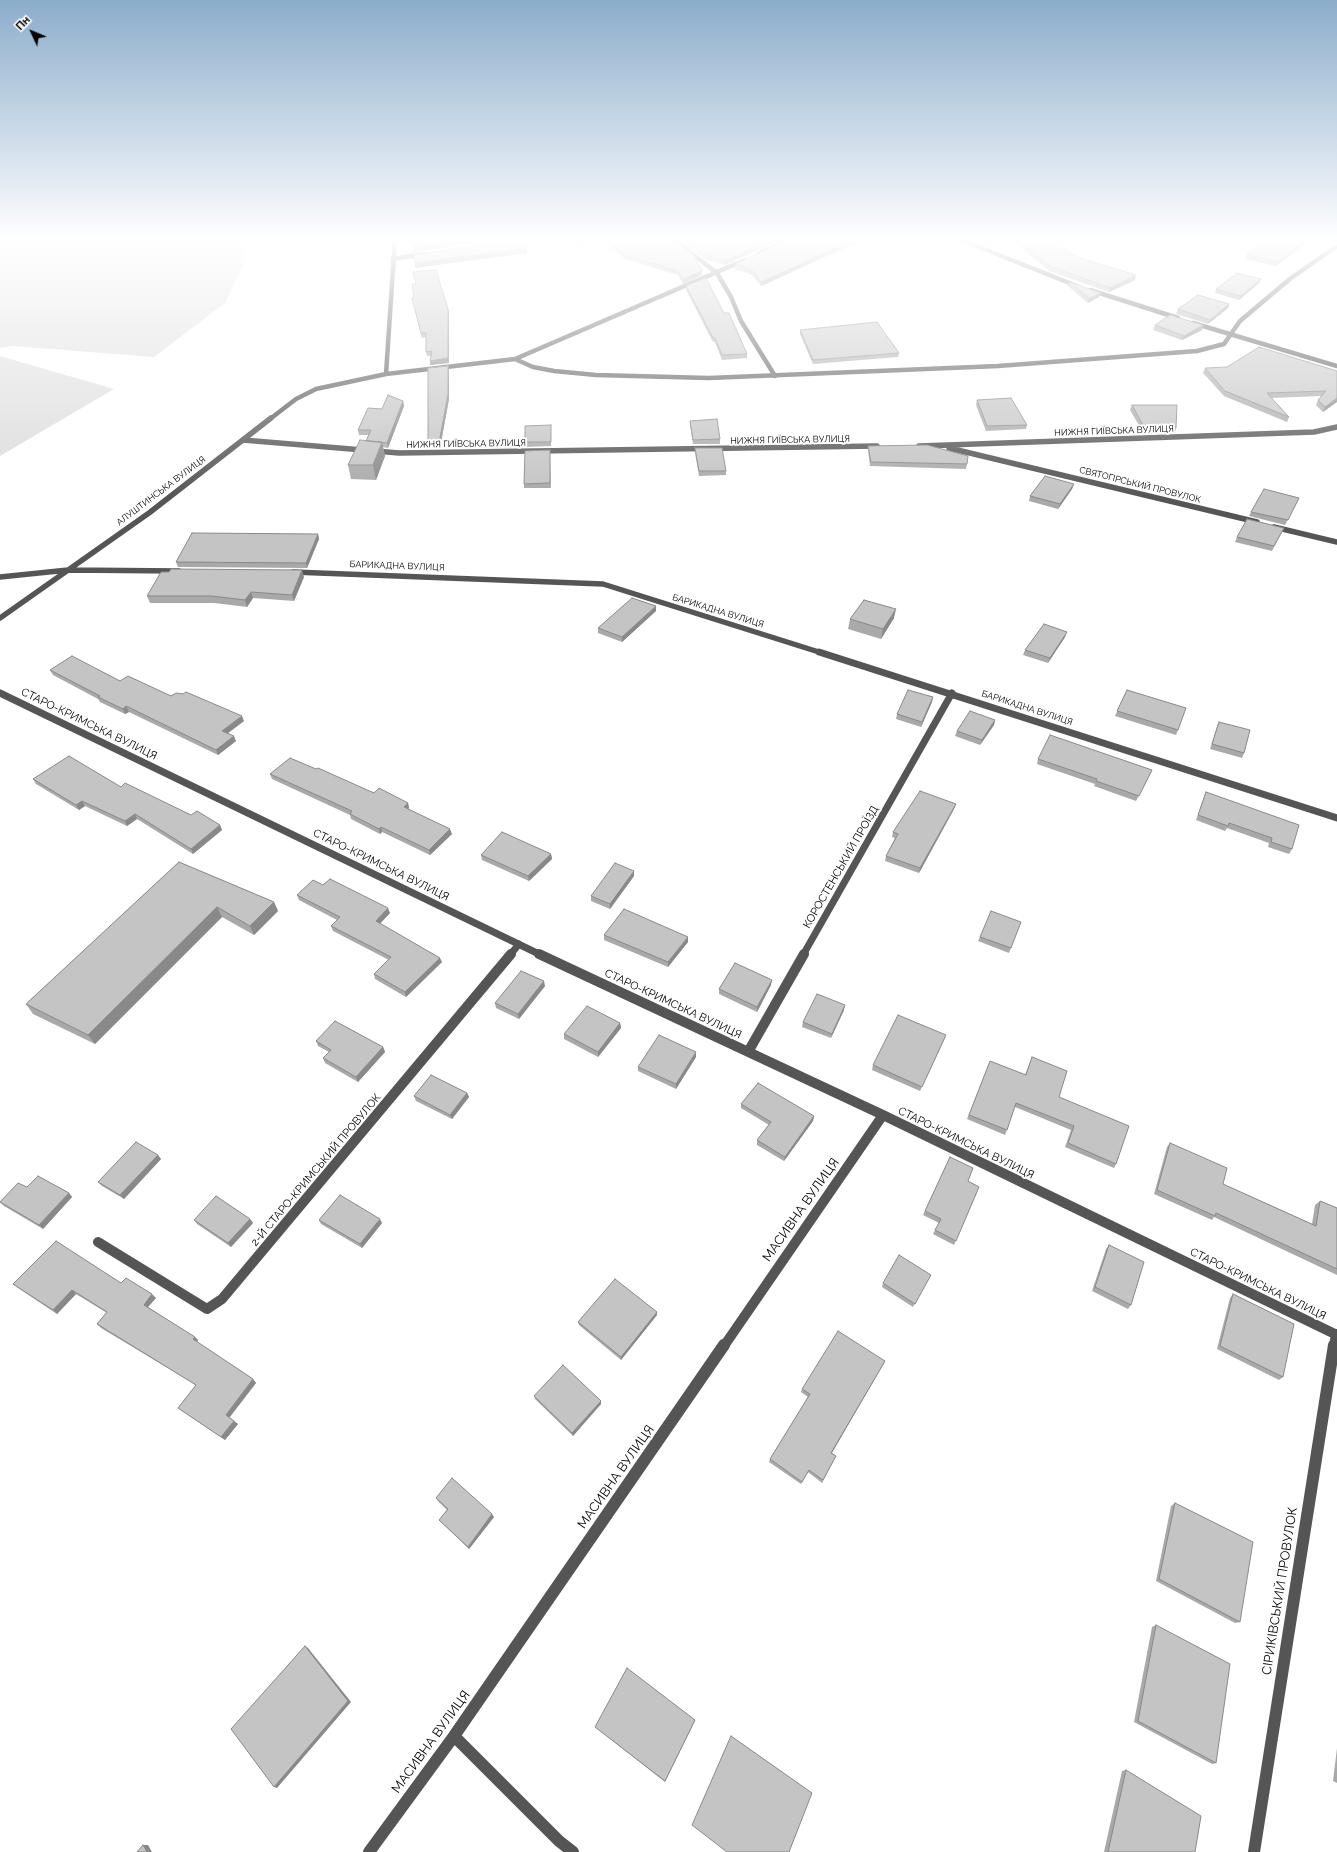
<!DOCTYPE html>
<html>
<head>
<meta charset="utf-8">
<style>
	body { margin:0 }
	#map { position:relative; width:1337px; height:1852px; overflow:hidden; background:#fff; font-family:Raleway,sans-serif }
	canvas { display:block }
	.north { position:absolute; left:12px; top:12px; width:40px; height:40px; -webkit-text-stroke:3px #fff; paint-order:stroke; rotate:314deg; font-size:11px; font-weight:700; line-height:16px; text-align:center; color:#000 }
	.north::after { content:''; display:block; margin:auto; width:14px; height:18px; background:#000; clip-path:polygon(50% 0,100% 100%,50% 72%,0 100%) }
</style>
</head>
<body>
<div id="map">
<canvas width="1337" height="1852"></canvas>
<div class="north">Пн</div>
</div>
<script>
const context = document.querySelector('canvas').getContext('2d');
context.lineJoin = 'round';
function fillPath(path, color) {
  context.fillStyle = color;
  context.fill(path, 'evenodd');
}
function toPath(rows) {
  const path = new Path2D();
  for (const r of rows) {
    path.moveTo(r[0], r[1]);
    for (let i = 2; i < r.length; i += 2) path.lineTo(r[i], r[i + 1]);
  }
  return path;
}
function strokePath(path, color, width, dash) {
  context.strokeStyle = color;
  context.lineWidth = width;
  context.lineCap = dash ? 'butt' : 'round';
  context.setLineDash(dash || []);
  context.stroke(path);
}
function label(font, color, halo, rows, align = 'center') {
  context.font = font + ' Raleway,sans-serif';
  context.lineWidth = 4;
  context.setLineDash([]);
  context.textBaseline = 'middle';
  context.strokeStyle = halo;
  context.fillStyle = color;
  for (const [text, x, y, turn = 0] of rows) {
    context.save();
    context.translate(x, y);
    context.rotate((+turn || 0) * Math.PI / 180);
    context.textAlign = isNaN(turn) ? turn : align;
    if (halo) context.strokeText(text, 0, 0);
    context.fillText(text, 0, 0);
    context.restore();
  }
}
const green = toPath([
	[0,239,243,239,244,263,225,303,154,357,13,346,0,348],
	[0,356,114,389,0,456]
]);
const minorFar4 = toPath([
	[673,239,717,273,731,297,741,321,775,376],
	[959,239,1077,286],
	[1334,239,1337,239],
	[508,241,522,239],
	[759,253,790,239],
	[393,259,424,254],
	[1090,290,1178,318],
	[1193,323,1337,366],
	[515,359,745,260],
	[386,374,395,239],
	[270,419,296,399,316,389,386,374,515,359,533,367,554,371,596,375,709,378,998,366,1197,351,1224,344,1240,321,1291,278,1337,246]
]);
const minorFar3 = toPath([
	[243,440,399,453,877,446],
	[919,446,1314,432,1337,427],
	[949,448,1257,522],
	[1274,527,1337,542],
	[293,572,603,584,822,653],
	[0,577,68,570,179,571],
	[0,618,149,513,271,418]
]);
const minorFar2 = toPath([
	[819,652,1337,818],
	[0,693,541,955],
	[510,955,519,944],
	[803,955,952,693]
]);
const minorFar1 = toPath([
	[539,954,883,1115,1337,1335],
	[748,1052,804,954],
	[98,1242,207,1309,222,1299,511,954],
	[724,1346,883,1115],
	[1334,1346,1336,1334]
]);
const minor = toPath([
	[454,1736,559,1841,573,1852],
	[369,1852,454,1736,724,1345],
	[1254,1852,1334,1345]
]);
const wall = toPath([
	[575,239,672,239,702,275,683,284,678,275,625,259,602,239,579,243],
	[679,239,781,239,725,265,704,259],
	[790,239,864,239,761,286,752,275,735,269,735,264],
	[903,239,917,239,911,242],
	[1011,239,1043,239,1080,258,1135,280,1109,292,1049,271],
	[1311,239,1276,266,1245,259,1247,254],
	[413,272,448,309,449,313,449,363,430,365,430,361,431,356,427,356,426,352,426,337,422,338,412,298,414,297,416,284],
	[1069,282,1099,297,1088,303,1068,286],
	[1259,283,1239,300,1215,293,1216,289],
	[686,286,724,313,747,354,747,358,722,360,715,342,713,342,686,290],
	[1229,304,1228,308,1208,324,1176,314,1178,309],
	[1155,325,1203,325,1202,330,1182,340,1153,330],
	[800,330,899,353,898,357,813,364,800,334],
	[1205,368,1337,371,1337,402,1323,412,1316,405,1318,400,1322,396,1271,398,1289,417,1287,422,1224,396,1203,373],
	[449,370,449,399,440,448,429,448,428,444],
	[977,400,1027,425,1026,429,986,431,976,405],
	[403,401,404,406,388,448,383,447,385,456,376,480,351,479,348,465,366,441,369,435,359,435,358,430,382,409],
	[1132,405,1176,428,1175,433,1144,434,1130,410],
	[690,421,720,439,720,444,693,444,690,425],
	[551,425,551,446,525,447,525,442],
	[868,446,967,464,966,469,870,466,868,450],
	[695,448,726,471,726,475,699,476,695,453],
	[550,450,551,488,524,488,524,484],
	[1074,484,1072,489,1058,509,1029,501,1030,496],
	[1299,498,1285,525,1249,516,1251,512],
	[1284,528,1272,551,1235,542,1237,537],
	[318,534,319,539,307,568,178,567,176,562],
	[304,577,294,601,253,598,247,607,214,603,150,603,147,596],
	[656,611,622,642,598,633,598,628],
	[894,618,881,639,848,629,850,619],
	[1065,637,1048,663,1023,655,1025,650],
	[50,670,120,681,171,696,244,721,228,733,236,741,218,755,129,712,125,714,100,702,98,699,53,675],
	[1127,690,1178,730,1176,735,1115,716],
	[932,702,921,727,896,719,897,714],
	[995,720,994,725,980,745,955,736,957,731],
	[1219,722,1244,753,1242,758,1210,749,1217,727],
	[1038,759,1152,770,1136,801,1094,786,1095,784,1037,764],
	[316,769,374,793,408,803,409,808,408,809,452,834,430,855,382,832,380,834,351,819,350,815,272,779,270,774],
	[33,779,121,787,191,815,220,825,222,830,193,854,137,819,127,826,85,806,79,810,36,784],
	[1206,792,1292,849,1289,854,1268,847,1269,843,1227,828,1225,831,1196,820,1204,797],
	[954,809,919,873,885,861,886,856,895,838,892,837,893,832],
	[551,854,552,859,529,881,482,860,481,855],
	[179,862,274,902,278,911,254,935,222,917,95,1044,33,1014,26,1004],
	[634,876,610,909,591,901,591,896],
	[323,885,390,913,380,924,442,962,406,997,375,979,374,974,389,960,333,931,331,926,337,920,299,900,297,895],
	[1021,922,1009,953,978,941,980,937],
	[604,935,688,937,688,942,668,967,604,940],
	[771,985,757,1012,719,994,719,989],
	[545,986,519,1019,496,1008,495,1003],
	[844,1010,831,1038,802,1027,803,1022],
	[620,1023,621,1028,598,1057,564,1039,564,1034],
	[944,1040,920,1091,872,1070,873,1065],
	[316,1041,383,1047,385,1052,358,1082,325,1063,323,1058,329,1052,318,1046],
	[696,1057,676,1089,638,1071,638,1067],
	[1032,1057,1059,1097,1116,1164,1114,1168,1065,1147,1071,1130,1015,1107,1005,1135,967,1119,990,1061,1025,1075],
	[467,1093,469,1097,452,1119,416,1101,414,1096],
	[741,1104,814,1116,813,1121,784,1161,757,1145,757,1140,769,1125,741,1108],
	[1170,1143,1223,1184,1312,1224,1315,1205,1320,1201,1337,1208,1337,1275,1214,1217,1212,1220,1154,1194,1167,1147],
	[158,1155,161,1159,124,1199,102,1186,98,1182],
	[950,1157,968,1181,979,1187,954,1245,933,1234,939,1223,923,1215],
	[27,1187,69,1193,72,1197,43,1229,4,1206,0,1202],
	[250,1219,253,1223,231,1247,197,1224,194,1220],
	[319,1220,382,1223,362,1248,321,1224],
	[1109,1245,1131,1305,1128,1309,1092,1291,1106,1249],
	[931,1275,913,1307,882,1287,883,1283],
	[121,1283,156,1298,148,1307,198,1340,197,1342,253,1379,256,1383,229,1418,238,1424,225,1440,182,1411,178,1408,196,1385,101,1328,97,1324,107,1313,76,1294,57,1314,18,1288,13,1284],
	[1233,1294,1283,1377,1279,1380,1217,1349,1230,1298],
	[657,1315,621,1360,579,1325,578,1322],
	[885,1361,832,1453,836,1456,822,1483,808,1472,801,1484,769,1462,770,1459,808,1397,801,1392,802,1389],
	[534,1396,601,1404,573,1436,535,1399],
	[436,1498,494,1517,469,1549,441,1522,439,1520,447,1510,438,1501],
	[1175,1503,1240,1622,1235,1623,1156,1581,1171,1506],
	[1156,1625,1216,1763,1212,1764,1134,1722,1152,1627],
	[695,1721,665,1782,595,1727],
	[1337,1748,1337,1783,1333,1781],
	[1126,1770,1195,1852,1104,1852,1122,1771]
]);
const shadedWall = toPath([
	[472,239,498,239,414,252,414,248],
	[579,239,602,239,579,243],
	[772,239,781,239,725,265,725,261],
	[855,239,864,239,761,286,761,282],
	[911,239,917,239,911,242],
	[1308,239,1311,239,1276,266,1278,262],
	[527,248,527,253,415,268,415,263],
	[702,271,702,275,683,284,683,279],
	[1136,275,1135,280,1109,292,1110,288],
	[1261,279,1259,283,1239,300,1241,296],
	[1101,293,1099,297,1088,303,1089,298],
	[1229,304,1228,308,1208,324,1210,320],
	[448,309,449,313,449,363,430,365,430,361],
	[1203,325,1202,330,1182,340,1184,336],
	[448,366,449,370,449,399,440,448,439,443],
	[1337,398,1337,402,1323,412,1325,407],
	[403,401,404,406,388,448,387,443],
	[382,442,385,456,376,480,373,465],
	[1074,484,1072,489,1058,509,1060,504],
	[318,534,319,539,307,568,306,563],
	[302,570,304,577,294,601,292,595],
	[251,592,253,598,247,607,245,600],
	[656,606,656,611,622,642,622,637],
	[896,609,894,618,881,639,883,629],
	[1067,632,1065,637,1048,663,1050,658],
	[933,697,932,702,921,727,922,722],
	[126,706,129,712,125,714,123,709],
	[242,716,244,721,224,736,222,731],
	[995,720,994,725,980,745,982,740],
	[234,736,236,741,218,755,216,750],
	[82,801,85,806,79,810,76,805],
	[408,803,409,808,405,812,404,807],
	[956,804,954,809,919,873,920,868],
	[135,814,137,819,127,826,125,821],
	[220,825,222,830,193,854,191,849],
	[381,827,382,832,380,834,379,829],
	[450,829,452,834,430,855,429,850],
	[551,854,552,859,529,881,528,876],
	[634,871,634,876,610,909,610,904],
	[274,902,278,911,254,935,250,926],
	[217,907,222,917,95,1044,88,1035],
	[388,908,390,913,377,926,376,921],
	[688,937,688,942,668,967,668,962],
	[440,958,442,962,406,997,405,992],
	[772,980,771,985,757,1012,757,1007],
	[544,981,545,986,519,1019,518,1014],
	[845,1005,844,1010,831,1038,832,1034],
	[620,1023,621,1028,598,1057,598,1052],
	[383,1047,385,1052,358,1082,356,1077],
	[696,1052,696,1057,676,1089,676,1084],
	[467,1093,469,1097,452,1119,450,1115],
	[814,1116,813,1121,784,1161,785,1157],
	[158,1155,161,1159,124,1199,120,1195],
	[69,1193,72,1197,43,1229,39,1225],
	[250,1219,253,1223,231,1247,228,1243],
	[380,1219,382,1223,362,1248,360,1244],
	[72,1290,76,1294,57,1314,53,1310],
	[152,1294,156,1298,147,1308,144,1305],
	[657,1312,657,1315,621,1360,621,1357],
	[195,1337,198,1340,196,1343,193,1339],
	[885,1361,883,1365,830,1456,831,1453],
	[253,1379,256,1383,229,1418,226,1415],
	[601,1401,601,1404,573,1436,572,1433],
	[234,1421,238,1424,225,1440,221,1437],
	[492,1514,494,1517,469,1549,468,1547],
	[305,1646,308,1648,351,1702,277,1788,274,1787],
	[143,1845,148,1845,152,1852,147,1852]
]);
const building = toPath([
	[413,239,472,239,414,248,413,239],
	[518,239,527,248,415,263,414,255,518,239],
	[606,239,672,239,694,256,702,271,683,279,678,271,625,255,606,239],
	[685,239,772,239,725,261,704,254,685,239],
	[790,239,855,239,761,282,752,270,735,264,790,239],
	[1017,239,1043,239,1080,258,1136,275,1110,288,1050,266,1017,239],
	[1267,239,1308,239,1278,262,1247,254,1267,239],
	[436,270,448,309,448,358,430,361,432,351,426,352,426,333,421,333,412,298,414,297,412,284,416,284,413,272,436,270],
	[1237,273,1261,279,1241,296,1216,289,1237,273],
	[706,278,724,313,729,313,747,354,722,355,715,338,713,338,686,286,706,278],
	[1069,282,1101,293,1089,298,1069,282],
	[1198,295,1229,304,1210,320,1178,309,1198,295],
	[1170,315,1203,325,1184,336,1155,325,1170,315],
	[877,322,899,353,813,360,800,330,877,322],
	[1259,347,1337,371,1337,398,1325,407,1318,400,1326,391,1267,393,1289,417,1225,391,1205,368,1227,367,1259,347],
	[448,366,448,394,439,443,428,444,428,368,448,366],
	[388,395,403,401,387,443,366,441,371,430,358,430,368,408,382,409,388,395],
	[1011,398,1027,425,987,426,977,400,1011,398],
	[1132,405,1177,405,1176,428,1145,429,1132,405],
	[717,419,720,439,693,440,690,421,717,419],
	[551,425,551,442,525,442,525,426,551,425],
	[360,440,382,442,373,465,348,465,360,440],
	[927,445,968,456,967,464,871,462,868,446,927,445],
	[695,448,722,448,726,471,699,471,695,448],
	[550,450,550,483,524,484,525,451,550,450],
	[1045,476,1074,484,1060,504,1030,496,1045,476],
	[1264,489,1299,498,1288,520,1251,512,1264,489],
	[1247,519,1284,528,1274,546,1237,537,1247,519],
	[192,533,318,534,306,563,176,562,192,533],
	[171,569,302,570,292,595,251,592,245,600,212,596,147,596,161,572,169,572,171,569],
	[632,598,656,606,622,637,598,628,632,598],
	[864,600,896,609,883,629,850,619,864,600],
	[1044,624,1067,632,1050,658,1025,650,1044,624],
	[72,656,120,681,128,676,171,696,176,693,183,694,186,692,242,716,222,731,234,736,216,750,126,706,123,709,98,697,100,696,50,670,72,656],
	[908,690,933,697,922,722,897,714,908,690],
	[1127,690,1186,708,1178,730,1117,711,1127,690],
	[970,711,995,720,982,740,957,731,970,711],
	[1219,722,1250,730,1244,753,1212,744,1219,722],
	[1050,735,1152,770,1139,796,1096,781,1097,779,1038,759,1050,735],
	[69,756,121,787,125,783,191,815,197,811,220,825,191,849,135,814,125,821,82,801,76,805,33,779,69,756],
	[290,758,316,769,318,768,374,793,379,788,408,803,404,807,450,829,429,850,381,827,379,829,350,814,352,811,270,774,290,758],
	[920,791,956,804,920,868,886,856,898,834,893,832,920,791],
	[1206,792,1299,825,1292,849,1271,842,1272,838,1229,823,1228,826,1198,815,1206,792],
	[502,832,551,854,528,876,481,855,502,832],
	[179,862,274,902,250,926,217,907,88,1035,26,1004,179,862],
	[615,863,634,871,610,904,591,896,615,863],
	[330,879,388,908,376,921,440,958,405,992,374,974,391,957,331,926,340,917,297,895,313,880,323,885,330,879],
	[624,909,688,937,668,962,604,935,624,909],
	[991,911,1021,922,1011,948,980,937,991,911],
	[735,963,772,980,757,1007,719,989,735,963],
	[521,971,544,981,518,1014,495,1003,521,971],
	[817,994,845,1005,832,1034,803,1022,817,994],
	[587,1006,620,1023,598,1052,564,1034,587,1006],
	[898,1015,946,1035,922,1087,873,1065,898,1015],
	[335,1021,383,1047,356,1077,323,1058,331,1050,316,1041,335,1021],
	[659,1035,696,1052,676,1084,638,1067,659,1035],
	[1032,1057,1067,1071,1059,1097,1129,1126,1116,1164,1068,1143,1074,1126,1016,1103,1007,1130,969,1115,990,1061,1026,1075,1032,1057],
	[431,1075,467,1093,450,1115,414,1096,431,1075],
	[758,1083,814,1116,785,1157,757,1140,771,1122,741,1104,758,1083],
	[136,1142,158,1155,120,1195,98,1182,136,1142],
	[1170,1143,1227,1168,1223,1184,1316,1226,1320,1201,1337,1208,1337,1269,1216,1213,1215,1216,1157,1190,1170,1143],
	[950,1157,973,1168,968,1181,979,1187,956,1241,935,1230,941,1219,925,1211,950,1157],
	[38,1176,69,1193,39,1225,0,1202,18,1183,27,1187,38,1176],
	[340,1195,380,1219,360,1244,319,1220,340,1195],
	[216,1196,250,1219,228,1243,194,1220,216,1196],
	[56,1241,121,1283,126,1278,152,1294,144,1305,195,1337,193,1339,253,1379,226,1415,234,1421,221,1437,178,1408,196,1385,97,1324,107,1312,72,1290,53,1310,13,1284,56,1241],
	[1109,1245,1144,1262,1131,1305,1095,1287,1109,1245],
	[899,1255,931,1275,915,1304,883,1283,899,1255],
	[615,1279,657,1312,621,1357,578,1322,615,1279],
	[1233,1294,1294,1324,1283,1377,1220,1346,1233,1294],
	[838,1331,885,1361,831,1453,836,1456,823,1480,809,1470,802,1482,770,1459,810,1394,802,1389,838,1331],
	[563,1365,601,1401,572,1433,534,1396,563,1365],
	[452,1478,492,1514,468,1547,439,1520,448,1509,436,1498,452,1478],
	[1175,1503,1253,1542,1240,1622,1159,1579,1175,1503],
	[1156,1625,1230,1664,1216,1763,1138,1721,1156,1625],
	[305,1646,348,1701,274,1787,231,1729,305,1646],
	[627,1668,695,1720,665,1781,595,1727,627,1668],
	[731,1736,812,1793,789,1852,727,1852,692,1825,731,1736],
	[1126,1770,1201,1816,1195,1852,1108,1852,1126,1770],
	[143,1845,147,1852,137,1852,143,1845]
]);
const farStreetnames = [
	["НИЖНЯ ГИЇВСЬКА ВУЛИЦЯ",1114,431,-2],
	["НИЖНЯ ГИЇВСЬКА ВУЛИЦЯ",790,440,-1],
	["НИЖНЯ ГИЇВСЬКА ВУЛИЦЯ",466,444,-1],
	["СВЯТОГІРСЬКИЙ ПРОВУЛОК",1140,485,14],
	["АЛУШТИНСЬКА ВУЛИЦЯ",161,491,-37],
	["БАРИКАДНА ВУЛИЦЯ",397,566,2],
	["БАРИКАДНА ВУЛИЦЯ",718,611,17],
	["БАРИКАДНА ВУЛИЦЯ",1027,708,18]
];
const streetNames = [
	["СТАРО-КРИМСЬКА ВУЛИЦЯ",89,724,26],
	["СТАРО-КРИМСЬКА ВУЛИЦЯ",381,865,26],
	["КОРОСТЕНСЬКИЙ ПРОЇЗД",841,867,-60],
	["СТАРО-КРИМСЬКА ВУЛИЦЯ",673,1004,25],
	["СТАРО-КРИМСЬКА ВУЛИЦЯ",966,1143,26],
	["2-Й СТАРО-КРИМСЬКИЙ ПРОВУЛОК",316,1170,-50],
	["СТАРО-КРИМСЬКА ВУЛИЦЯ",1258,1284,26]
];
const nearStreetnames = [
	["МАСИВНА ВУЛИЦЯ",801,1210,-55],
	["МАСИВНА ВУЛИЦЯ",616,1477,-55],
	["СІРИКІВСЬКИЙ ПРОВУЛОК",1280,1591,-81],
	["МАСИВНА ВУЛИЦЯ",431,1742,-54]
];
fillPath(green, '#dcdcdc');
strokePath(minorFar4, '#555', 4.5);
strokePath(minorFar3, '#555', 5.5);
strokePath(minorFar2, '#555', 7);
strokePath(minorFar1, '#555', 10);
strokePath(minor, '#555', 12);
fillPath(wall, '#a9a9a9');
fillPath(shadedWall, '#898989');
fillPath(building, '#c4c4c4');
strokePath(building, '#898989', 1);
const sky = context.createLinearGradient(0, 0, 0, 498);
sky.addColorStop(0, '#8cadcc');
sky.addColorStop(0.48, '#fff');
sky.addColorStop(1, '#ffffff00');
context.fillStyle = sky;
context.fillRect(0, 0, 1337, 498);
label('9px', '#000', '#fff', farStreetnames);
label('11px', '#000', '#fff', streetNames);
label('13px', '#000', '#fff', nearStreetnames);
</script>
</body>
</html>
